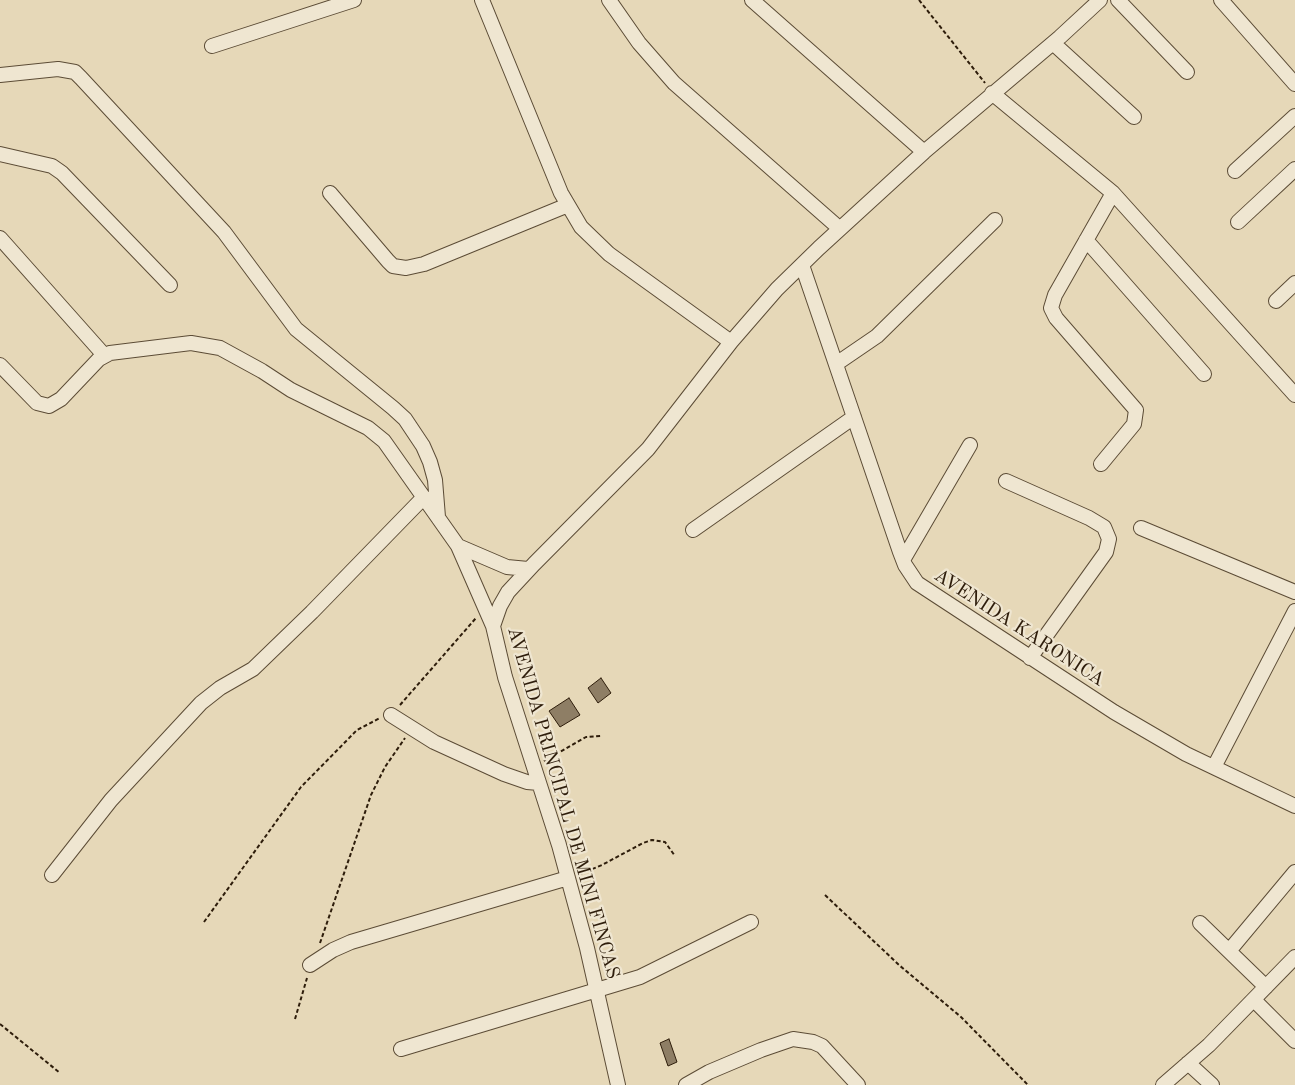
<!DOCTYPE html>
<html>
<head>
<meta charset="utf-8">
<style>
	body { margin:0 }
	canvas { display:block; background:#e6d8b8 }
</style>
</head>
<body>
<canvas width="1295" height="1085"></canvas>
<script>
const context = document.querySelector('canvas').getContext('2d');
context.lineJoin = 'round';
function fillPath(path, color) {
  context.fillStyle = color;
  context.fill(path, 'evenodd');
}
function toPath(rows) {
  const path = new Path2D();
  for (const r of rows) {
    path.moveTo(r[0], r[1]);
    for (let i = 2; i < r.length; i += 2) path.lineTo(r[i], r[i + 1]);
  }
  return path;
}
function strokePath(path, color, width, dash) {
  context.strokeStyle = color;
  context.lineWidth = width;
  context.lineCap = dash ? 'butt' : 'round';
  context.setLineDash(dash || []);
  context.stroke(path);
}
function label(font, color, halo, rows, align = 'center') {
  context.font = font + ' "Old Standard TT",serif';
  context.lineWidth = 4.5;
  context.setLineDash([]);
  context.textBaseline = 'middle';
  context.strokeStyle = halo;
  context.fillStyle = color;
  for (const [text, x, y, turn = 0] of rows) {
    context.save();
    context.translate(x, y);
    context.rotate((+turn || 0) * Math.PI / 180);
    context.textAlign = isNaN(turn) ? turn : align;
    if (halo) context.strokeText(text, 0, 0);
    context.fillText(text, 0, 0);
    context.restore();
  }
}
const building = toPath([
	[601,678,611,693,598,703,588,688,601,678],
	[569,698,580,715,560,727,549,711,569,698],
	[669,1039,677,1062,668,1066,660,1043,669,1039]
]);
const path = toPath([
	[919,0,985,83],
	[400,705,476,618],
	[544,761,586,737,602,736],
	[580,874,602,865,643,843,652,840,665,842,675,856],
	[825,895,899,965,961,1017,1028,1085],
	[204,922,301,787,357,730,380,718],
	[320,943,371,795,385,767,405,738],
	[295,1019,307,978],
	[0,1024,60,1073]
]);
const minor = toPath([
	[482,0,561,193,581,227,609,254,731,342],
	[609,0,639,43,674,83,839,228],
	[752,0,924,152],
	[1118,0,1187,72],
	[1221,0,1295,84],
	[1053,43,1134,117],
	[212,46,354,0],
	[0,75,58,69,75,72,81,78,224,232,296,329,393,408,405,419,423,446,430,462,435,480,438,517],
	[992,93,1113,193,1295,395],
	[0,154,52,166,62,173,170,285],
	[1235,171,1295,116],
	[330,193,388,261,393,266,406,268,424,264,568,205],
	[1238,222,1295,169],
	[0,238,104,355],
	[1086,240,1204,374],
	[802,265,900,552,905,565,917,583,1114,712,1186,754,1295,806],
	[1276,301,1295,283],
	[836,364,877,336,995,220],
	[0,365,37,403,49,406,61,399,99,359,110,353,191,343,220,348,262,371,291,390,368,428,384,441,458,546,493,626],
	[1101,464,1134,424,1136,410,1056,318,1051,308,1055,295,1113,193],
	[1006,481,1089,518,1104,527,1109,539,1106,552,1030,658],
	[1141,528,1295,592],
	[693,530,854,417],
	[458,546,507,567,528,569],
	[903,560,970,445],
	[391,715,434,742,504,774,527,782,539,783],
	[1214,767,1295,611],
	[52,875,111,800,201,703,220,688,253,669,312,612,424,497],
	[1200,923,1266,987],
	[1229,951,1295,872],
	[310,965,333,950,351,942,568,878],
	[1254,1000,1295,1041],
	[401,1049,640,977,751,922],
	[1188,1063,1212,1085],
	[618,1085,587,948,559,845,505,677,493,626,500,606,508,592,534,564,648,449,731,342,777,289,819,248,924,152,1060,37,1100,0],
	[686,1085,709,1072,761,1050,793,1039,813,1042,822,1046,858,1085],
	[1163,1085,1209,1045,1295,957]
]);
const streetNames = [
	["AVENIDA KARONICA",1019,628,33],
	["AVENIDA PRINCIPAL DE MINI FINCAS",563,803,74]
];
fillPath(building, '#8e7e65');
strokePath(building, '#2e1d0b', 1);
strokePath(minor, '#5c4c36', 16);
strokePath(path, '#2e1d0b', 2, [4, 2.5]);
strokePath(minor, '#efe6d1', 14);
label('19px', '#2e1d0b', '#efe6d1', streetNames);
</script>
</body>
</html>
